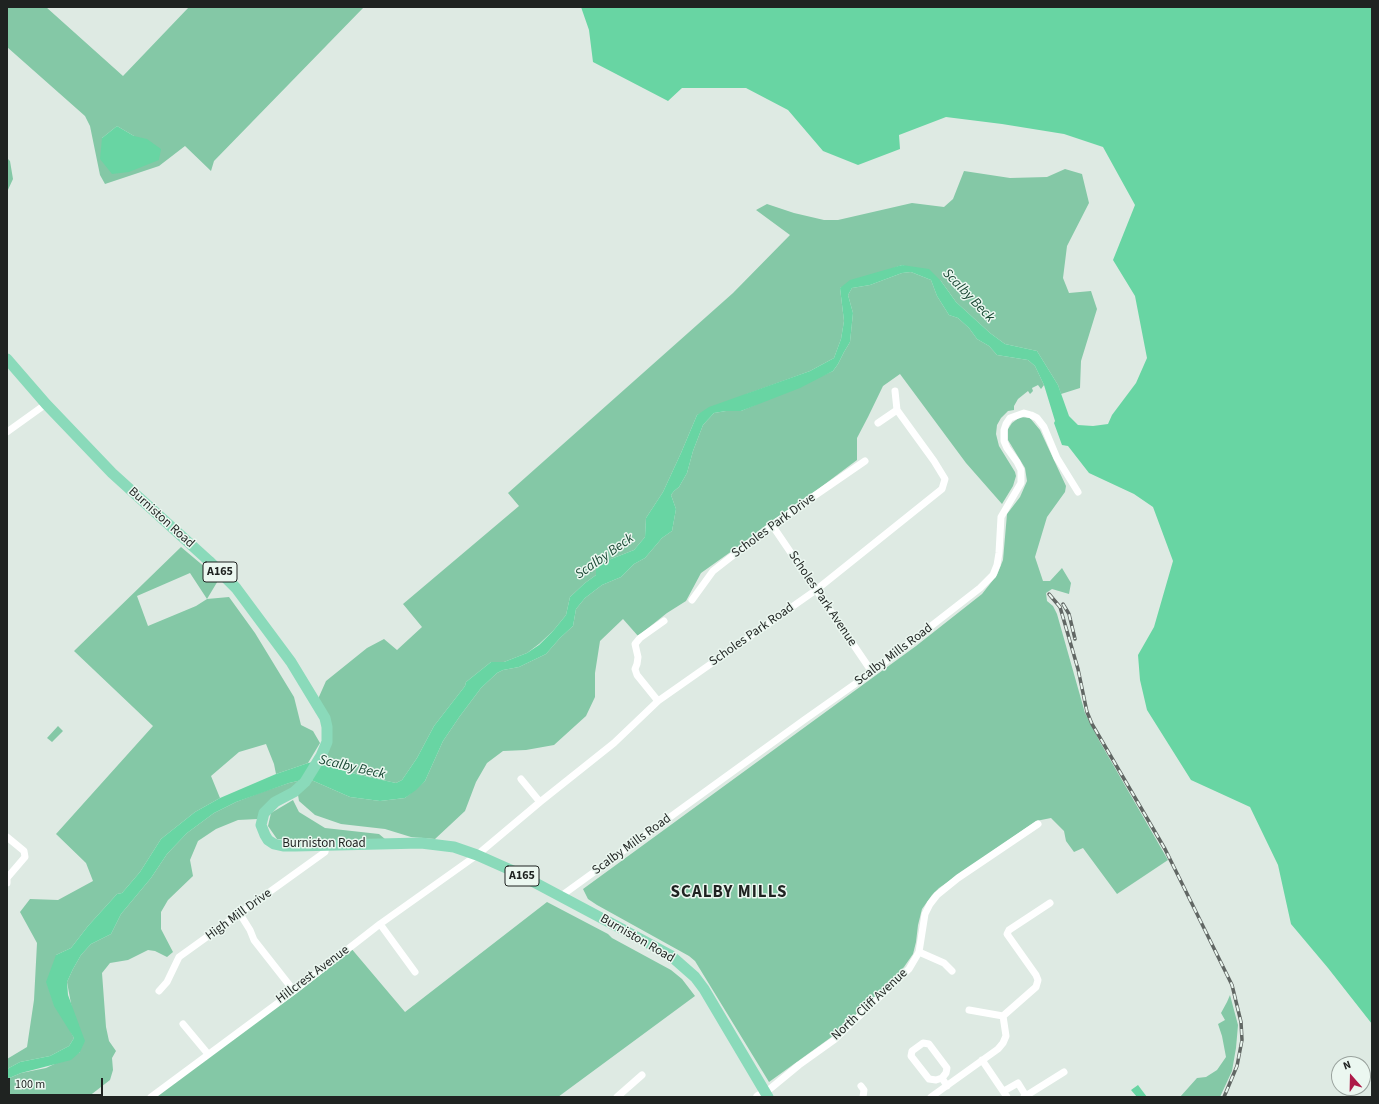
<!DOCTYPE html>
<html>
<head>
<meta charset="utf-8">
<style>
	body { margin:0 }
	#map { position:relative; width:1379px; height:1104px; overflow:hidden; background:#deeae3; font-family:"Source Sans 3",sans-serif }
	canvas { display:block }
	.frame { position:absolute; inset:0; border:8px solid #1f2321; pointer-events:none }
	.north { position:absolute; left:1331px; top:1056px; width:40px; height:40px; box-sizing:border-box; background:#ebf7f0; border:1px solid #99a29d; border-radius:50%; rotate:340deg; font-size:11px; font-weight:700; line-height:16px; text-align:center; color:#1f2321 }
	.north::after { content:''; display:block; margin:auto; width:14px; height:18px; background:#ad1a48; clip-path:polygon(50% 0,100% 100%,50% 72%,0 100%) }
	.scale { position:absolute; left:8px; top:1078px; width:95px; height:18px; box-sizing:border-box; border:2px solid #1f2321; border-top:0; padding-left:5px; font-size:12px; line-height:14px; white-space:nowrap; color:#1f2321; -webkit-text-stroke:3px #ebf7f0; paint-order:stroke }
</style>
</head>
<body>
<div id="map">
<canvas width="1379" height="1104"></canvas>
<div class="frame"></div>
<div class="north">N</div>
<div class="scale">100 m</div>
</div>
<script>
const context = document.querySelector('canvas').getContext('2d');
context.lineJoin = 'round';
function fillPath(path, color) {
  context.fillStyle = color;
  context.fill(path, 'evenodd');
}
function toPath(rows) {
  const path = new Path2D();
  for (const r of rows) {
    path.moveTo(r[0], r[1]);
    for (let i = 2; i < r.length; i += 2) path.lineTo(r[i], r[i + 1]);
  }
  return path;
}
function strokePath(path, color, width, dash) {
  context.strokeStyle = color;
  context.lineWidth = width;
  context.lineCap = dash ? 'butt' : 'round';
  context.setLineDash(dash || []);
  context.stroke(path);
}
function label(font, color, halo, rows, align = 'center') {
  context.font = font + ' "Source Sans 3",sans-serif';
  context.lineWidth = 3;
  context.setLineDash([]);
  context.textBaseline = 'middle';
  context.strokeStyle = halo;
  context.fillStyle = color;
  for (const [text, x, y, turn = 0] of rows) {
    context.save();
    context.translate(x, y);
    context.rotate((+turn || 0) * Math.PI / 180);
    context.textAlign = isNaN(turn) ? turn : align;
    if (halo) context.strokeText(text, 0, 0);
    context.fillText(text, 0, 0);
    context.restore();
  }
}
const green = toPath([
	[7,7,46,7,123,76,189,7,364,7,214,161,211,171,185,146,159,166,105,184,100,175,90,126,85,116,7,47],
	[117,126,134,136,102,138],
	[7,158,10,161,13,179,7,192],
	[1065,169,1082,174,1089,203,1067,246,1063,278,1069,293,1091,291,1097,309,1081,361,1080,388,1061,394,1058,385,1037,351,1005,344,990,333,956,302,941,281,902,265,840,288,844,321,841,339,834,358,810,371,747,394,697,415,681,453,663,492,646,518,645,537,634,550,611,559,596,575,585,583,570,597,566,615,553,631,539,644,527,653,504,662,491,662,466,682,465,686,434,726,417,758,402,780,396,783,359,775,319,763,329,750,318,699,326,681,367,648,384,639,397,650,422,627,403,604,519,506,508,493,733,293,790,235,756,210,767,204,794,213,824,220,838,220,912,203,944,207,953,199,964,171,1010,178,1047,177],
	[911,272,931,280,937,296,949,315,958,318,969,328,977,339,989,346,997,355,1028,360,1035,366,1044,385,1041,389,1038,385,1032,388,1033,391,1030,394,1028,391,1018,399,1014,406,1014,410,1008,411,1001,418,997,425,996,434,999,446,1015,472,1016,476,1013,486,1002,504,966,463,900,374,883,386,868,417,857,438,857,460,805,499,701,573,686,601,667,613,638,636,623,619,600,641,595,673,595,697,586,716,554,745,526,750,503,751,487,763,476,782,465,811,435,839,411,837,385,829,341,824,315,815,299,801,298,795,309,779,350,797,380,801,405,798,425,781,443,741,460,716,481,688,497,673,503,670,519,667,546,654,560,638,573,626,576,609,585,598,602,585,621,577,634,564,645,558,662,538,672,531,676,509,671,495,674,491,679,487,687,473,693,451,703,425,714,413,726,411,741,411,833,371,838,364,844,352,850,342,853,313,848,295,852,288,870,285,902,273],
	[1020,417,1030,418,1040,430,1066,486,1065,492,1047,517,1035,557,1043,581,1050,581,1062,568,1071,583,1069,594,1052,589,1046,593,1047,601,1053,606,1057,614,1085,713,1100,742,1168,860,1117,894,1083,848,1074,852,1066,841,1064,831,1051,818,1036,821,939,888,932,895,922,909,918,925,916,942,913,954,904,967,884,989,837,1033,769,1082,695,961,689,956,597,905,588,899,583,889,916,646,982,594,997,575,1003,560,1007,514,1020,497,1027,481,1025,468,1008,440,1008,429,1012,423],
	[181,547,219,579,207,599,229,597,255,633,294,697,301,725,313,731,320,743,308,763,276,774,274,764,266,744,239,752,211,776,220,798,195,812,161,839,140,872,122,893,117,894,88,926,71,948,56,955,68,1026,74,1038,69,1046,50,1056,20,1062,7,1069,7,1059,27,1047,34,1000,37,943,20,912,30,899,58,900,93,881,86,863,56,834,153,726,74,651],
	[190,573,207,599,196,606,148,626,137,596],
	[58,726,63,731,52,742,47,738],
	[302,780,258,819,238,820,216,829,198,841,190,860,193,876,168,900,161,912,161,929,173,952,167,957,155,951,148,950,128,960,110,963,102,973,106,1027,109,1041,116,1051,112,1058,113,1070,110,1080,88,1097,7,1097,7,1079,21,1073,46,1068,80,1052,67,982,73,969,81,955,91,944,111,934,121,914,151,878,167,854,187,833,214,813,236,802,262,792,289,783],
	[293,800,299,812,325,828,379,834,385,839,300,841,277,839,268,826,271,813],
	[547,902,608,934,612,938,671,970,682,979,695,996,558,1097,151,1097,350,947,405,1012],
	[1230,995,1238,1025,1236,1048,1232,1071,1220,1097,1180,1097,1197,1078,1206,1077,1217,1070,1226,1057,1222,1036,1218,1024,1225,1020,1221,1013,1227,1002]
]);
const water = toPath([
	[581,7,1372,7,1372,1024,1328,968,1291,924,1278,865,1250,807,1191,780,1147,710,1140,680,1138,655,1154,627,1173,561,1153,507,1134,494,1089,473,1068,446,1062,445,1054,423,1055,421,1044,385,1035,366,1028,360,997,355,989,346,977,339,969,328,958,318,949,315,937,296,931,280,911,272,902,273,870,285,852,288,848,295,853,313,850,342,844,352,838,364,833,371,800,388,741,411,726,411,714,413,703,425,693,451,687,473,679,487,674,491,671,495,676,509,672,531,662,538,645,558,634,564,621,577,602,585,585,598,576,609,573,626,560,638,546,654,519,667,503,670,497,673,481,688,460,716,443,741,425,781,416,790,405,798,380,801,350,797,309,779,319,763,359,775,396,783,402,780,417,758,434,726,465,686,466,682,491,662,504,662,527,653,539,645,553,631,566,615,570,597,585,583,596,575,596,567,611,559,634,550,645,537,646,518,663,492,681,453,697,415,709,407,810,371,834,358,841,339,844,321,840,288,850,280,902,265,929,269,941,281,956,302,990,333,1005,344,1037,351,1058,385,1069,416,1078,425,1093,426,1108,424,1112,415,1136,383,1147,358,1135,296,1113,260,1135,205,1103,147,1064,134,1002,124,946,117,899,135,900,149,858,165,823,151,788,110,746,88,682,88,668,101,593,62,589,30],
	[117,126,134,136,147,139,161,149,159,160,129,172,112,174,100,159,102,138],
	[313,762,302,780,289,783,236,802,214,813,187,833,167,854,151,878,121,914,111,934,91,944,81,955,73,969,67,982,68,995,85,1041,80,1052,71,1060,21,1073,7,1079,7,1069,20,1062,50,1056,69,1046,74,1038,54,1006,46,982,56,955,71,948,88,926,117,894,122,893,140,872,161,839,195,812,220,798,276,774,308,763],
	[1138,1085,1147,1097,1137,1097,1131,1090]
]);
const street = toPath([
	[878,423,897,410],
	[7,432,46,404],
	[772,525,872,672],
	[692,600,713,571,772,525,865,461],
	[658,701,637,675,635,669,637,664,638,657,635,644,640,638,664,621],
	[521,779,540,802],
	[7,837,24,851,25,857,7,878,7,883],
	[561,896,804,720,872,672,980,588,993,575,997,565,999,553,1001,517,1021,483,1021,470,1017,462,1007,448,1004,441,1004,430,1006,424,1010,418,1024,413,1031,415,1037,418,1044,427,1057,458,1078,492],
	[240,914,250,930,254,940,294,991],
	[380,924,415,972],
	[919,952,944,963,952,971],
	[159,991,167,982,179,957,325,852,326,846],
	[969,1010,1003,1016],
	[183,1024,208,1054],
	[982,1060,1007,1097],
	[942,1078,946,1073,947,1068,929,1044,923,1043,912,1051,911,1056,929,1079,936,1080,942,1078,947,1086],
	[861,1086,864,1090,863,1097],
	[1004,1091,1018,1083,1026,1096],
	[765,1093,799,1065,834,1040,909,969,919,952,925,914,930,904,937,895,958,878,1038,824],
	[151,1097,294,991,380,924,477,855,540,802,614,743,658,701,816,590,942,489,945,479,934,461,897,410,895,391],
	[617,1097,642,1075],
	[931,1097,998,1049,1003,1043,1006,1036,1003,1016,1036,987,1038,980,1036,975,1007,934,1009,930,1050,903],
	[1024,1097,1064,1072]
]);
const secondary = toPath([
	[758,1097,765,1093]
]);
const primary = toPath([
	[7,359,46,404,112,473,209,561,236,588,262,623,291,662,325,718,327,727,327,742,321,756,305,782,294,792,275,802,264,813,261,825,265,835,268,840,274,844,283,846,295,846,421,843,454,847,477,855,513,871,622,929,670,955,695,977,704,989,768,1097]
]);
const rail = toPath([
	[1049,594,1060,607,1078,669,1087,712,1092,724,1165,849,1232,985,1241,1022,1242,1040,1237,1066,1224,1097],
	[1063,604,1069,614,1075,639]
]);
const shields = [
	[220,572,34],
	[522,876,34]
];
const shieldNames = [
	["A165",220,572],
	["A165",522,876]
];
const streetNames = [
	["Burniston Road",161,518,42],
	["Scholes Park Drive",774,526,-36],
	["Scholes Park Avenue",822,599,56],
	["Scholes Park Road",752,635,-35],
	["Scalby Mills Road",894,655,-37],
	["Burniston Road",324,844],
	["Scalby Mills Road",632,845,-36],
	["High Mill Drive",239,915,-36],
	["Burniston Road",637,939,30],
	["Hillcrest Avenue",313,975,-37],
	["North Cliff Avenue",870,1005,-43]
];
const waterNames = [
	["Scalby Beck",968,296,46],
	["Scalby Beck",605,557,-35],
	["Scalby Beck",352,768,13]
];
const districtNames = [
	["SCALBY MILLS",729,893]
];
fillPath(green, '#84c8a6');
fillPath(water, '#68d5a3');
strokePath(street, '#fff', 7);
strokePath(secondary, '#fff', 10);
strokePath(primary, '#8adaba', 11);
strokePath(rail, '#616764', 3.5);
strokePath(rail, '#ebf7f0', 2, [6]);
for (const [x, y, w] of shields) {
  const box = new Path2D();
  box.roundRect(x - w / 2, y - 10, w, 20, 3);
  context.fillStyle = '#ebf7f0';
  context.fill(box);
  strokePath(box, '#1f2321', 1);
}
label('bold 12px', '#1f2321', null, shieldNames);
label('13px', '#1f2321', '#ebf7f0', streetNames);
label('italic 14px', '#1b4935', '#ebf7f0', waterNames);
context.letterSpacing = '1px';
label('bold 17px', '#1f2321', '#ebf7f0', districtNames);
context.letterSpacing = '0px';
</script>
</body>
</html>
